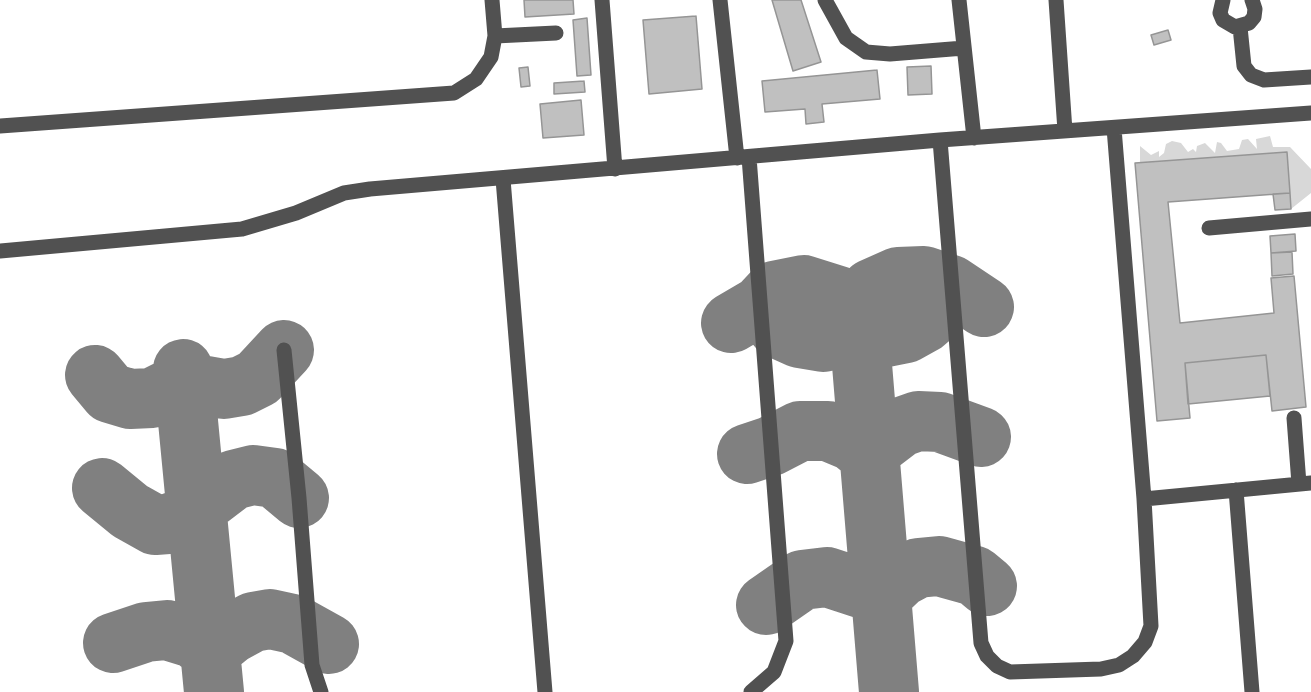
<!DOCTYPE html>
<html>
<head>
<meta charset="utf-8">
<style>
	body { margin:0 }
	canvas { display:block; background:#fff }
</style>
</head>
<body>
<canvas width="1311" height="692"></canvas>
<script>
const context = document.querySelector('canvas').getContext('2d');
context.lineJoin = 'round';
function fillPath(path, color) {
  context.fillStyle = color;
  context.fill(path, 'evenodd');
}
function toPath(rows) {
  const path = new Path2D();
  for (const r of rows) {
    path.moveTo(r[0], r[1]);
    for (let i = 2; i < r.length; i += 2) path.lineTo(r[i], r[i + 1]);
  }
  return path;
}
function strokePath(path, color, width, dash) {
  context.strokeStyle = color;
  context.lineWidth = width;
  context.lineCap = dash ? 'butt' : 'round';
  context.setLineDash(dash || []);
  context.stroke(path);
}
const green = toPath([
	[1270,136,1273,147,1290,147,1311,169,1311,193,1291,209,1286,152,1140,163,1140,146,1151,155,1159,151,1159,157,1164,153,1166,144,1172,141,1181,143,1188,152,1193,149,1196,152,1197,146,1205,143,1215,153,1217,142,1221,143,1227,151,1239,149,1242,140,1248,139,1257,149,1256,139]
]);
const taxiway = toPath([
	[760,306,779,329,799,338,823,342,844,337,859,329,886,337,906,333,924,323,939,310,951,285],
	[858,316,889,692],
	[731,323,760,306,774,291,804,285,839,296,858,316,859,304,871,289,898,277,924,276,951,285,984,307],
	[183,369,214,692],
	[95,375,110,393,130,399,152,398,184,382,224,389,242,386,258,378,284,350],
	[747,454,771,446,800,431,828,431,852,441,867,453,901,427,918,421,940,422,981,437],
	[102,488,130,511,155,525,168,524,183,518,233,480,253,475,275,478,299,498],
	[766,605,802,580,827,577,882,595,901,577,918,568,939,566,975,576,987,586],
	[113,643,146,632,167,630,193,638,210,651,231,634,253,622,270,619,293,624,329,644]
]);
const building = toPath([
	[524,0,573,0,574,14,525,17,524,0],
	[772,0,801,0,821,62,793,71,772,0],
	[696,16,702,89,649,94,643,20,696,16],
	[587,18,591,75,577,76,573,20,587,18],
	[1168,30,1171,40,1154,45,1151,35,1168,30],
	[931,66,932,94,908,95,907,67,931,66],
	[528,67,530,86,521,87,519,68,528,67],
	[877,70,880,99,822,104,824,122,806,124,805,109,765,112,762,81,877,70],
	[584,81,585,92,554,94,554,83,584,81],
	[581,100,584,135,543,138,540,104,581,100],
	[1287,152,1290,193,1168,202,1180,323,1274,313,1271,278,1294,276,1306,407,1272,411,1266,355,1185,363,1190,418,1157,421,1135,163,1287,152],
	[1290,193,1291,209,1275,210,1273,194,1290,193],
	[1295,234,1296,251,1271,253,1270,236,1295,234],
	[1292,252,1293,274,1272,276,1271,253,1292,252],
	[1266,355,1270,396,1188,404,1185,363,1266,355]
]);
const minor = toPath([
	[602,0,615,169],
	[720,0,737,158],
	[825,0,846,38,866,52,890,54,964,48],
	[959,0,974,138],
	[1056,0,1065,131],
	[1223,0,1220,13,1223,20,1235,27,1249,23,1254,17,1255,9,1252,0],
	[1240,27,1244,66,1251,75,1264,80,1311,77],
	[495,36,556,33],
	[0,126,454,93,476,79,491,57,495,36,492,0],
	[940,140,981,643,987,656,997,666,1010,672,1101,669,1119,665,1133,656,1145,642,1151,626,1144,499,1114,128],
	[749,157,786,641,774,672,751,692],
	[503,179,545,692],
	[1209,228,1311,219],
	[0,251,242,229,296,213,344,193,370,189,940,140,1311,113],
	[284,350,299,498,312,665,321,692],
	[1294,418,1299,484],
	[1236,490,1252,692],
	[1144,499,1311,483]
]);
fillPath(green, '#d8d8d8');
strokePath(taxiway, '#808080', 60);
fillPath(building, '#c0c0c0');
strokePath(building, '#959595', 1.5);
strokePath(minor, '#515151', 15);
</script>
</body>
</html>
